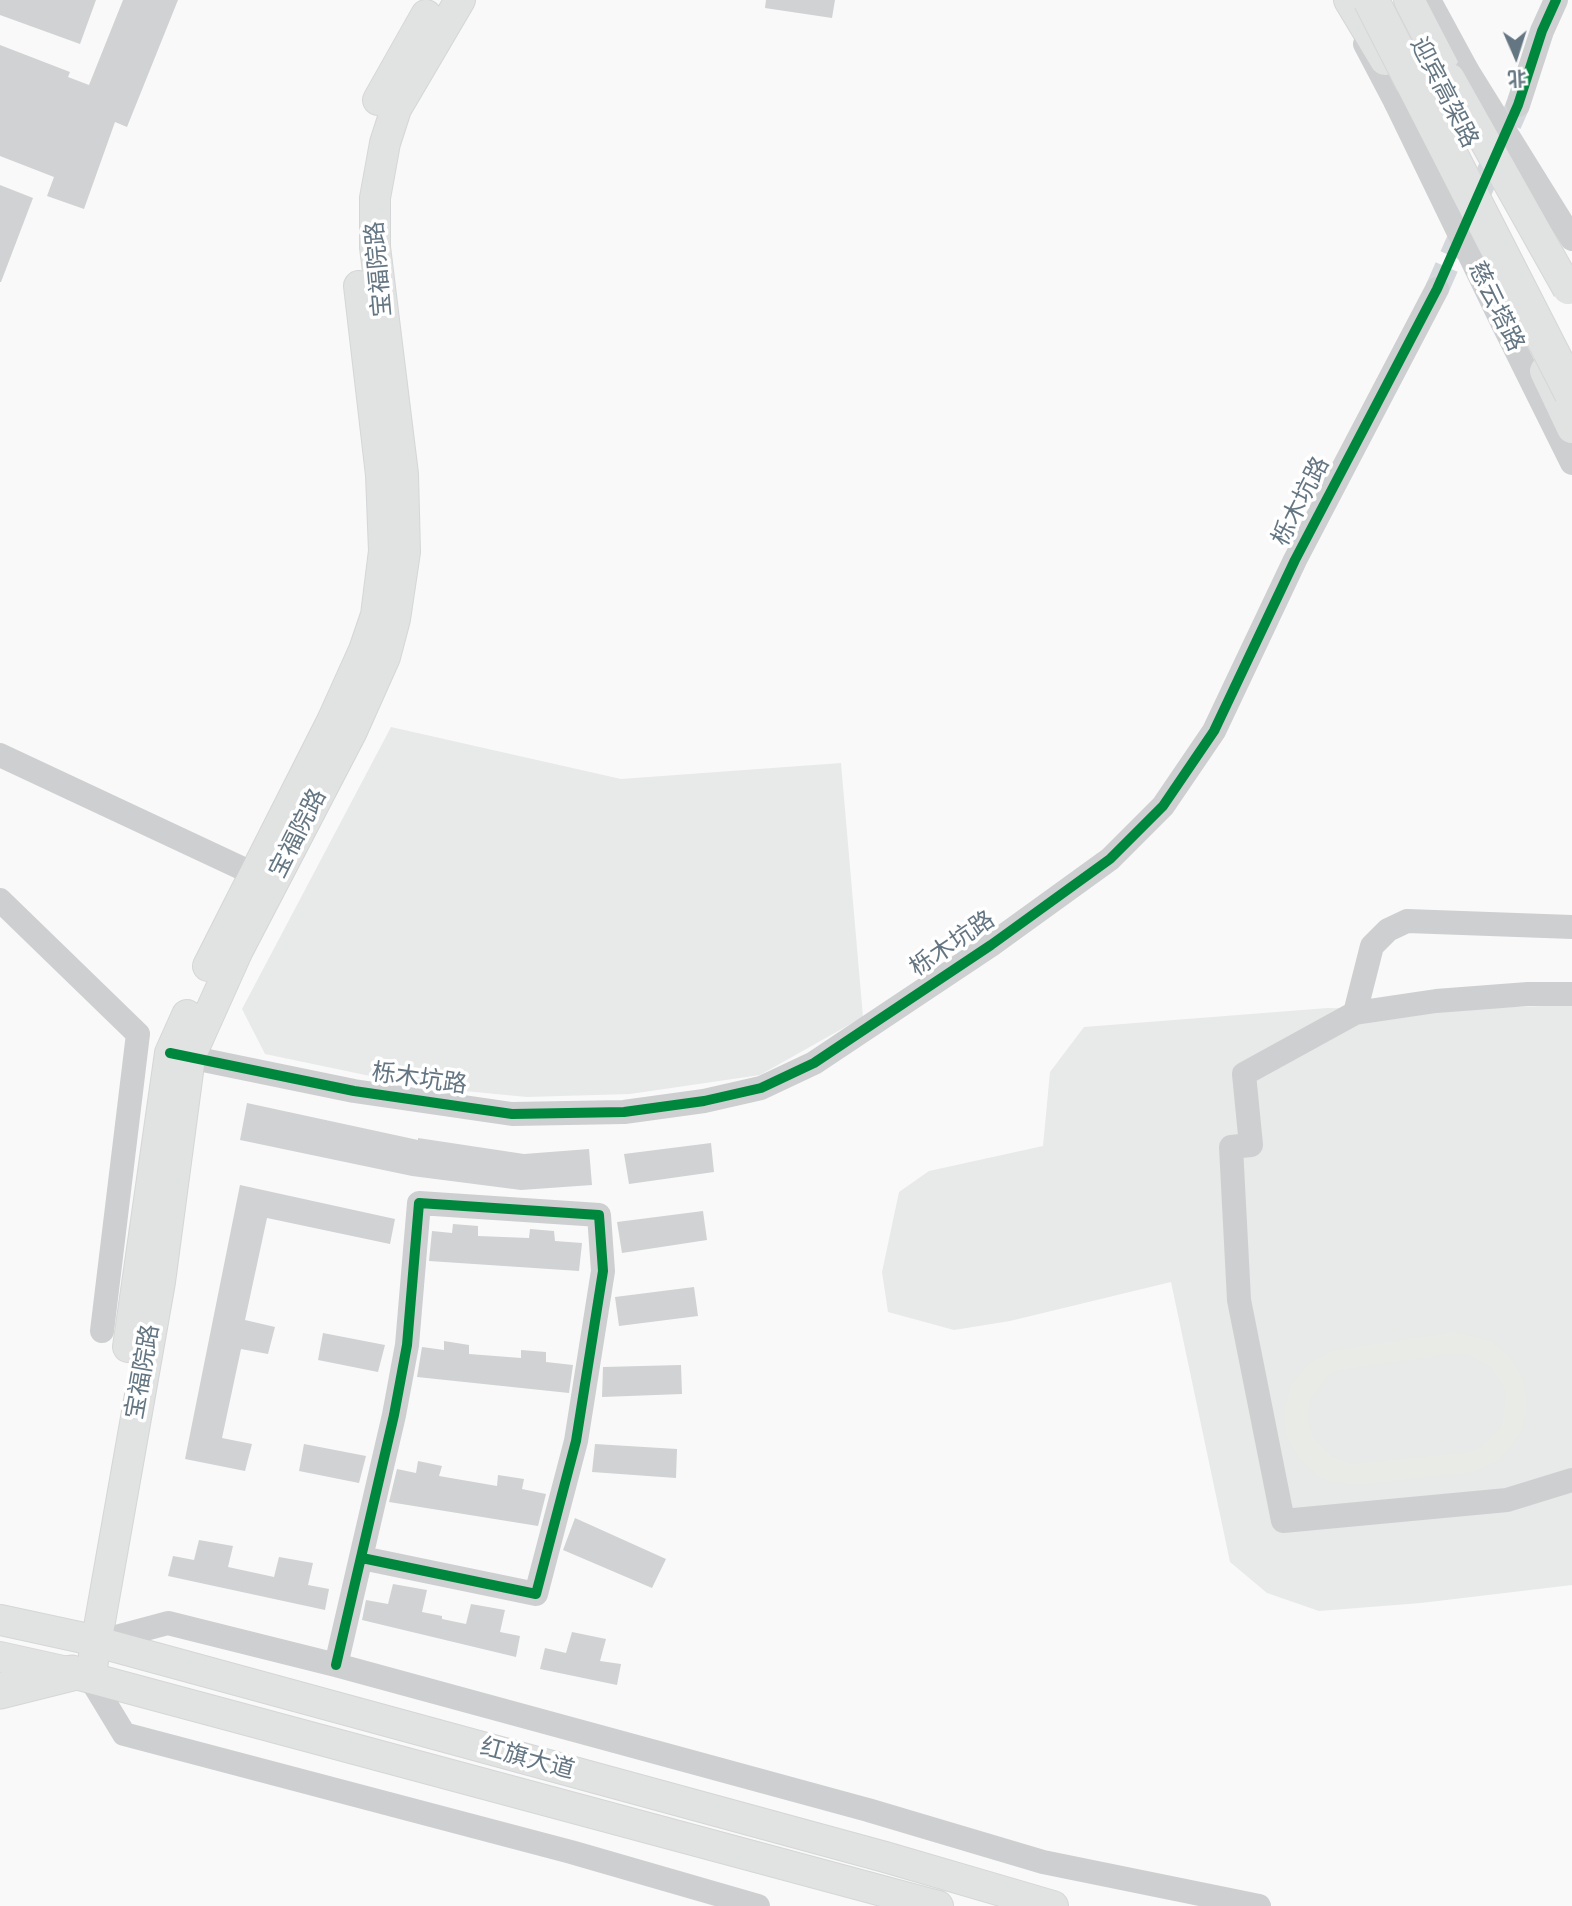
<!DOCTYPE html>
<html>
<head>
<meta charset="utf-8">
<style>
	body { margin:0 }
	#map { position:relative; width:1572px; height:1906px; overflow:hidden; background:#f9f9f9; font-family:"Sofia Sans Condensed","Noto Sans SC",sans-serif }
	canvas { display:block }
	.north { position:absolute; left:1481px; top:21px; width:70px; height:70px; -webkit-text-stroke:5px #fff; paint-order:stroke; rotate:177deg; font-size:19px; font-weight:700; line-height:28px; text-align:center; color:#657683 }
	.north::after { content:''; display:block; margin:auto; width:24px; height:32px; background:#657683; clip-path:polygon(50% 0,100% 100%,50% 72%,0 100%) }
</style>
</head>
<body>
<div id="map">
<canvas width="1572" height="1906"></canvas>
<div class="north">北</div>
</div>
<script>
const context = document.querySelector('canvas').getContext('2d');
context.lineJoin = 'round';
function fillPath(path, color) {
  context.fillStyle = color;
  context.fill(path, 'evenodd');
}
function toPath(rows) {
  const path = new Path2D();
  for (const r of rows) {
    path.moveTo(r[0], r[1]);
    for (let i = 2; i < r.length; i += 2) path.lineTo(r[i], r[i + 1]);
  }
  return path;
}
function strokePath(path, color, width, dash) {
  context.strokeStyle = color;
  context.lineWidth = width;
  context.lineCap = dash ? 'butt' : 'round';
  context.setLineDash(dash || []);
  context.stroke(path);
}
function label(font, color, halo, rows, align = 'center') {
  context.font = font + ' "Sofia Sans Condensed","Noto Sans SC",sans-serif';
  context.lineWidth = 7;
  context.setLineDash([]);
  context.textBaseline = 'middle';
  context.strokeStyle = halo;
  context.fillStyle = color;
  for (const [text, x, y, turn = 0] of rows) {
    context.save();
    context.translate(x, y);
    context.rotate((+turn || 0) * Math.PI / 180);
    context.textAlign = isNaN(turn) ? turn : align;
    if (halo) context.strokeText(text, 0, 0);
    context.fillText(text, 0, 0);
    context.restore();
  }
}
const built = toPath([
	[391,727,621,779,841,763,863,1017,760,1075,630,1094,527,1097,423,1087,265,1054,242,1009],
	[1572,1005,1572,1585,1421,1603,1319,1611,1267,1593,1230,1562,1171,1282,1010,1321,954,1330,888,1312,882,1272,899,1192,929,1171,1043,1146,1050,1072,1084,1027,1328,1008,1425,1010]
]);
const green = toPath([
	[1454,1332,1491,1341,1510,1357,1523,1379,1527,1404,1522,1430,1507,1452,1497,1461,1473,1472,1357,1485,1331,1482,1319,1477,1299,1459,1286,1436,1284,1410,1291,1385,1308,1364,1331,1351],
	[1458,1353,1469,1355,1489,1365,1502,1383,1506,1394,1502,1425,1480,1448,1470,1452,1353,1464,1334,1458,1314,1439,1308,1421,1310,1400,1329,1375,1338,1370]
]);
const building = toPath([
	[0,0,96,0,80,44,0,15],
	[123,0,178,0,127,127,115,122,84,209,47,196,54,177,0,156,0,45,70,72,68,77,89,85],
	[766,0,835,0,832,18,765,8],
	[0,185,33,198,1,282,0,282],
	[247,1103,418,1140,418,1138,524,1154,589,1149,592,1185,521,1190,412,1176,240,1140],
	[711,1143,714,1172,629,1184,624,1154],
	[240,1185,395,1219,390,1244,267,1218,245,1320,275,1327,268,1354,241,1349,222,1438,252,1444,245,1471,185,1459],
	[703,1211,707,1240,622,1253,617,1222],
	[453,1224,478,1226,478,1236,529,1238,530,1229,554,1231,555,1241,582,1243,579,1271,429,1261,432,1231,452,1233],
	[694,1287,698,1316,619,1326,615,1297],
	[323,1333,385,1345,378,1372,318,1360],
	[444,1341,469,1345,469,1354,521,1358,521,1350,546,1352,546,1362,573,1365,569,1393,417,1377,422,1347,444,1350],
	[681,1365,682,1394,602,1397,603,1367],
	[304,1444,366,1456,359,1483,299,1471],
	[595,1444,677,1449,676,1478,592,1472],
	[418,1461,442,1466,439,1476,497,1486,498,1475,524,1479,522,1489,546,1494,538,1526,389,1502,397,1469,416,1473],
	[575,1518,666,1559,652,1588,563,1550],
	[199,1540,233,1546,228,1567,274,1577,279,1557,313,1563,308,1585,329,1589,325,1610,168,1576,173,1556,194,1560],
	[393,1584,427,1590,422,1612,442,1616,442,1619,466,1624,471,1604,505,1610,500,1632,520,1636,516,1657,362,1620,366,1600,388,1604],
	[572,1632,606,1639,600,1661,621,1664,617,1685,540,1669,545,1648,566,1653]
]);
const minorTunnel = toPath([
	[1437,289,1518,105]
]);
const minor = toPath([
	[1429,0,1467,70],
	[1365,44,1396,103],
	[1518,105,1542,31,1556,0],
	[1503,324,1572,463],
	[0,755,269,881],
	[0,900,138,1034,102,1331],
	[1572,927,1407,921,1388,930,1372,946,1355,1013,1244,1074,1251,1145,1231,1147,1239,1300,1283,1521,1507,1500,1572,1480],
	[1355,1013,1436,1001,1528,994,1572,994],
	[174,1054,354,1091,512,1114,624,1112,704,1101,761,1088,814,1063,991,945,1110,859,1163,806,1214,731,1295,560,1437,289],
	[97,1642,168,1623,336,1665,868,1810,1043,1862,1259,1906],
	[336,1665,394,1415,407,1345,419,1203,599,1215,603,1271,576,1441,536,1594,362,1558],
	[90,1678,124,1734,571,1852,758,1906]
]);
const major = toPath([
	[1349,0,1385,60],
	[1409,0,1450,79],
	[378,100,426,15],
	[1545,371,1572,428],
	[208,966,332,721,364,650,376,615,384,551,381,475,359,286],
	[128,1347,170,1053,187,1015],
	[0,1620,79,1637,885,1857,1053,1906],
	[0,1657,72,1673,938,1906],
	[90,1678,160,1282,190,1057,238,950,352,731,385,657,395,619,405,552,403,474,375,247,375,198,385,143,396,109,460,0]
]);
const highway = toPath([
	[0,1691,72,1673]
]);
const minorBridge = toPath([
	[1467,70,1572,239],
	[1396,103,1503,324]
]);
const majorBridge = toPath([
	[1450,79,1568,289]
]);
const highwayBridge = toPath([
	[1371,0,1572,393]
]);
const cycleway = toPath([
	[170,1053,354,1091,512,1114,624,1112,704,1101,761,1088,814,1063,991,945,1110,859,1163,806,1214,731,1295,560,1437,289,1518,105,1542,31,1556,0],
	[336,1665,394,1415,407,1345,419,1203,599,1215,603,1271,576,1441,536,1594,362,1558]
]);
const streetNames = [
	["迎宾高架路",1443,93,63],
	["宝福院路",380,269,-95],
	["慈云塔路",1495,307,64],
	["栎木坑路",1302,502,-63],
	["宝福院路",299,834,-63],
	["栎木坑路",953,945,-34],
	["栎木坑路",419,1080,8],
	["宝福院路",144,1372,-80],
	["红旗大道",527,1760,15]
];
fillPath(built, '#e8e9e9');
fillPath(green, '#e8ebe6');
fillPath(building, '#d0d2d3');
strokePath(minorTunnel, '#d4d8dc', 24, [24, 12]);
strokePath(major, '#d5d6d7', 32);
strokePath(highway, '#d5d6d6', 37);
strokePath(minor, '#cecfd0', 24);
strokePath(major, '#e1e2e2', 30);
strokePath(highway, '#e1e2e2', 35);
strokePath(majorBridge, '#d5d6d7', 32, []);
strokePath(highwayBridge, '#d5d6d6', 37, []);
strokePath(minorBridge, '#cecfd0', 24);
strokePath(majorBridge, '#e1e2e2', 30);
strokePath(highwayBridge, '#e1e2e2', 35);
strokePath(cycleway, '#00873e', 10);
label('24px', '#657683', '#fff', streetNames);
</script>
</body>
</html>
